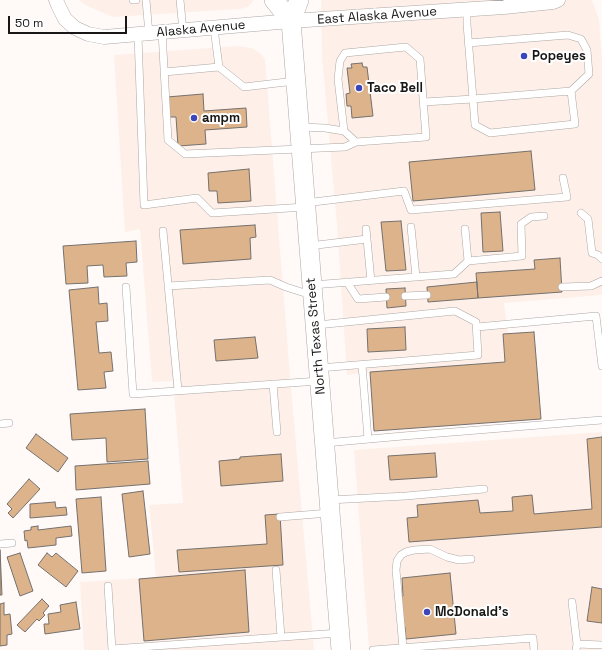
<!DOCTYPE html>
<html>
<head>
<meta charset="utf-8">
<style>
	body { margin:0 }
	#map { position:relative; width:602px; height:650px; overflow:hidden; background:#fffaf8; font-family:"Space Grotesk",sans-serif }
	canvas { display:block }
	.scale { position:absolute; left:8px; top:16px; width:119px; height:18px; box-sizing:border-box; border:2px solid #181716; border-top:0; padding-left:5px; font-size:12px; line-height:14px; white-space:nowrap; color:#181716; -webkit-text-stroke:3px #fff; paint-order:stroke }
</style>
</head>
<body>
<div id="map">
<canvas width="602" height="650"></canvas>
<div class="scale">50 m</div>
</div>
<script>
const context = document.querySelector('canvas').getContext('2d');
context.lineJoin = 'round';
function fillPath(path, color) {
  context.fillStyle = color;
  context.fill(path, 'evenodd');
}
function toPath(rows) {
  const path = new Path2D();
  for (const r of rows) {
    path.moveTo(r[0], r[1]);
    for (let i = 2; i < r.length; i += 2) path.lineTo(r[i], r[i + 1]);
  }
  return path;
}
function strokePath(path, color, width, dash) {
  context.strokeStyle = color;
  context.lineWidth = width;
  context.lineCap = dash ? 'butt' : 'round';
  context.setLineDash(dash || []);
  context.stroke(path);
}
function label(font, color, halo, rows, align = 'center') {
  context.font = font + ' "Space Grotesk",sans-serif';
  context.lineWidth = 4;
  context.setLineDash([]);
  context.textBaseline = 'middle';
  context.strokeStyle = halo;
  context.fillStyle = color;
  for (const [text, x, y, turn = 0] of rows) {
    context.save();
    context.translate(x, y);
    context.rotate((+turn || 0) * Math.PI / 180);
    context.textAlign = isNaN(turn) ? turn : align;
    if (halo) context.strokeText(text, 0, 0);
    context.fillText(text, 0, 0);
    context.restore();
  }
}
const built = toPath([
	[79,0,254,0,248,7,240,9,113,17,87,6],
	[321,0,592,0,599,19,602,59,602,295,504,303,508,334,503,335,505,362,370,372,347,375,337,225,322,57],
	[238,46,252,48,260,53,265,59,290,376,314,650,84,650,80,582,156,577,154,555,149,505,183,503,173,381,152,382,140,229,125,232,114,55],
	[602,432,602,650,369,650,354,450]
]);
const building = toPath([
	[362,63,363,67,367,67,373,116,352,118,351,106,347,106,346,94,350,93,347,68,352,68,351,64,362,63],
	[203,94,204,111,246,108,247,127,205,130,206,144,178,146,176,117,169,117,167,97,203,94],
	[531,151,535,190,413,201,409,162,531,151],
	[249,169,251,201,218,203,217,191,209,191,208,173,249,169],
	[500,212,503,251,483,252,481,213,500,212],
	[401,221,406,270,386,271,381,222,401,221],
	[255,225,256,237,250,238,251,259,183,264,180,230,255,225],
	[136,241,137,262,126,263,127,276,104,277,103,265,87,266,88,283,66,284,63,246,136,241],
	[560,258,562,292,478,298,476,273,535,269,534,260,560,258],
	[477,282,478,298,428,302,427,287,477,282],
	[98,287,99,304,107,303,108,321,96,322,99,353,111,352,113,371,104,372,106,388,78,390,69,290,98,287],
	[405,288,406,306,387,308,386,289,405,288],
	[405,327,406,350,368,352,367,329,405,327],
	[534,332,541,419,374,431,370,372,505,362,503,334,534,332],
	[255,337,258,358,216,361,214,340,255,337],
	[145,409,148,459,107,462,106,438,72,440,70,414,145,409],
	[36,434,68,458,58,472,26,448,36,434],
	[602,437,602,527,409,542,407,518,418,517,417,505,478,500,480,513,513,511,512,497,532,495,534,514,592,509,587,439,602,437],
	[435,453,437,477,390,480,388,456,435,453],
	[281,454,283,481,221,486,219,461,240,459,240,457,281,454],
	[148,461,150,484,76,490,75,466,148,461],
	[29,479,40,489,13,518,8,513,12,509,7,504,29,479],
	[143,491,150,554,129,557,122,494,143,491],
	[101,497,106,571,82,573,76,499,101,497],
	[55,502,56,508,66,507,67,515,30,518,30,504,55,502],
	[280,514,283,565,179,572,177,550,267,544,265,515,280,514],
	[38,526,38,530,71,526,72,536,56,538,56,545,28,548,27,540,25,541,24,531,31,530,31,527,38,526],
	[0,550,2,595,0,595,0,550],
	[20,553,33,591,20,596,7,557,20,553],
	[47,553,52,557,56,553,78,571,66,587,38,565,47,553],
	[245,570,249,632,144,641,139,579,245,570],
	[450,573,456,634,406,639,405,627,401,628,399,597,403,596,402,578,450,573],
	[592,587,602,589,602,623,587,621,592,587],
	[42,599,49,606,43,613,45,615,39,621,37,619,25,632,17,625,42,599],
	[76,602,80,629,45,634,44,624,49,624,48,614,61,612,60,605,76,602],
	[4,603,4,615,10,614,12,634,7,635,7,645,0,646,0,604,4,603]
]);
const lane = toPath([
	[133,0,136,0],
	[146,0,149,34],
	[180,0,183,31],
	[162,32,168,140,185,154,345,147,356,142,426,137,420,59,406,47,345,53,340,61,338,79,344,131],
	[138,35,144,205,197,198,212,213,305,207],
	[468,43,568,35,581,39,587,50,589,74,571,91],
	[219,67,244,87,295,81],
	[164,72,219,67,214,28],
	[424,102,473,99,571,91,575,124,490,133,475,125,473,99,467,24,467,9],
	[301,127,325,128,344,131,356,142],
	[305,203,404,191,411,210,567,197,563,178],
	[581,213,588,219,592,253,598,255,602,259],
	[411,227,416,277],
	[366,229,371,281],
	[465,229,468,261],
	[163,231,178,390],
	[309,246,367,239],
	[347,282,358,299,386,297],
	[312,285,454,274,468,261,522,256,521,224,531,217,544,216],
	[168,286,270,280,286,287,311,295],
	[126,287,133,394,319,381],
	[562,287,591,286,602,281],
	[405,296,427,295],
	[317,325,455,311,476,322,478,355,319,368],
	[477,327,596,316,602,366],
	[362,365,368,439],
	[273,384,277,432],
	[0,424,9,423],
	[325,443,403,436,602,420],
	[329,500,406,496,484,489],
	[280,517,329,513],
	[0,544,12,543],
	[276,570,281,637],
	[108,586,112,650],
	[572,602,577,644,576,650],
	[577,644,602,645],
	[403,648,396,570,397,561,401,555,406,552,414,550,430,549,447,557,459,560,471,559],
	[112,649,339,633],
	[373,650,533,638,534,650]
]);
const street = toPath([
	[56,0,58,5,65,19,75,28,88,34,104,37,291,21,504,7,553,2,558,0]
]);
const secondary = toPath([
	[274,0,291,21],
	[299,0,291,21,341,650]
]);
const markers = [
	[524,56,4,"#3c46b9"],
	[359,88,4,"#3c46b9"],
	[194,118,4,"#3c46b9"],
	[427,612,4,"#3c46b9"]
];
const streetNames = [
	["East Alaska Avenue",377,16,-4],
	["Alaska Avenue",201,29,-5],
	["North Texas Street",316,336,-95]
];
const poiNames = [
	["Popeyes",532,56],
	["Taco Bell",367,88],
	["ampm",202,118],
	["McDonald's",435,612]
];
fillPath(built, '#fef0e9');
fillPath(building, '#ddb38b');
strokePath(building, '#75716e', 1);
strokePath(lane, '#aca7a4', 8);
strokePath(street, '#aca7a4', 15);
strokePath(secondary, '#aca7a4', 20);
strokePath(lane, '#fff', 7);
strokePath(street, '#fff', 14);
strokePath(secondary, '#fff', 19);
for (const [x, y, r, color] of markers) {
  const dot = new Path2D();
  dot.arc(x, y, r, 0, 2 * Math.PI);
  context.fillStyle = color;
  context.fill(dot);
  strokePath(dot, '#fff', 1.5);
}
label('13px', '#181716', '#fff', streetNames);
label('bold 13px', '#181716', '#fff', poiNames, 'left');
</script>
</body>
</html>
